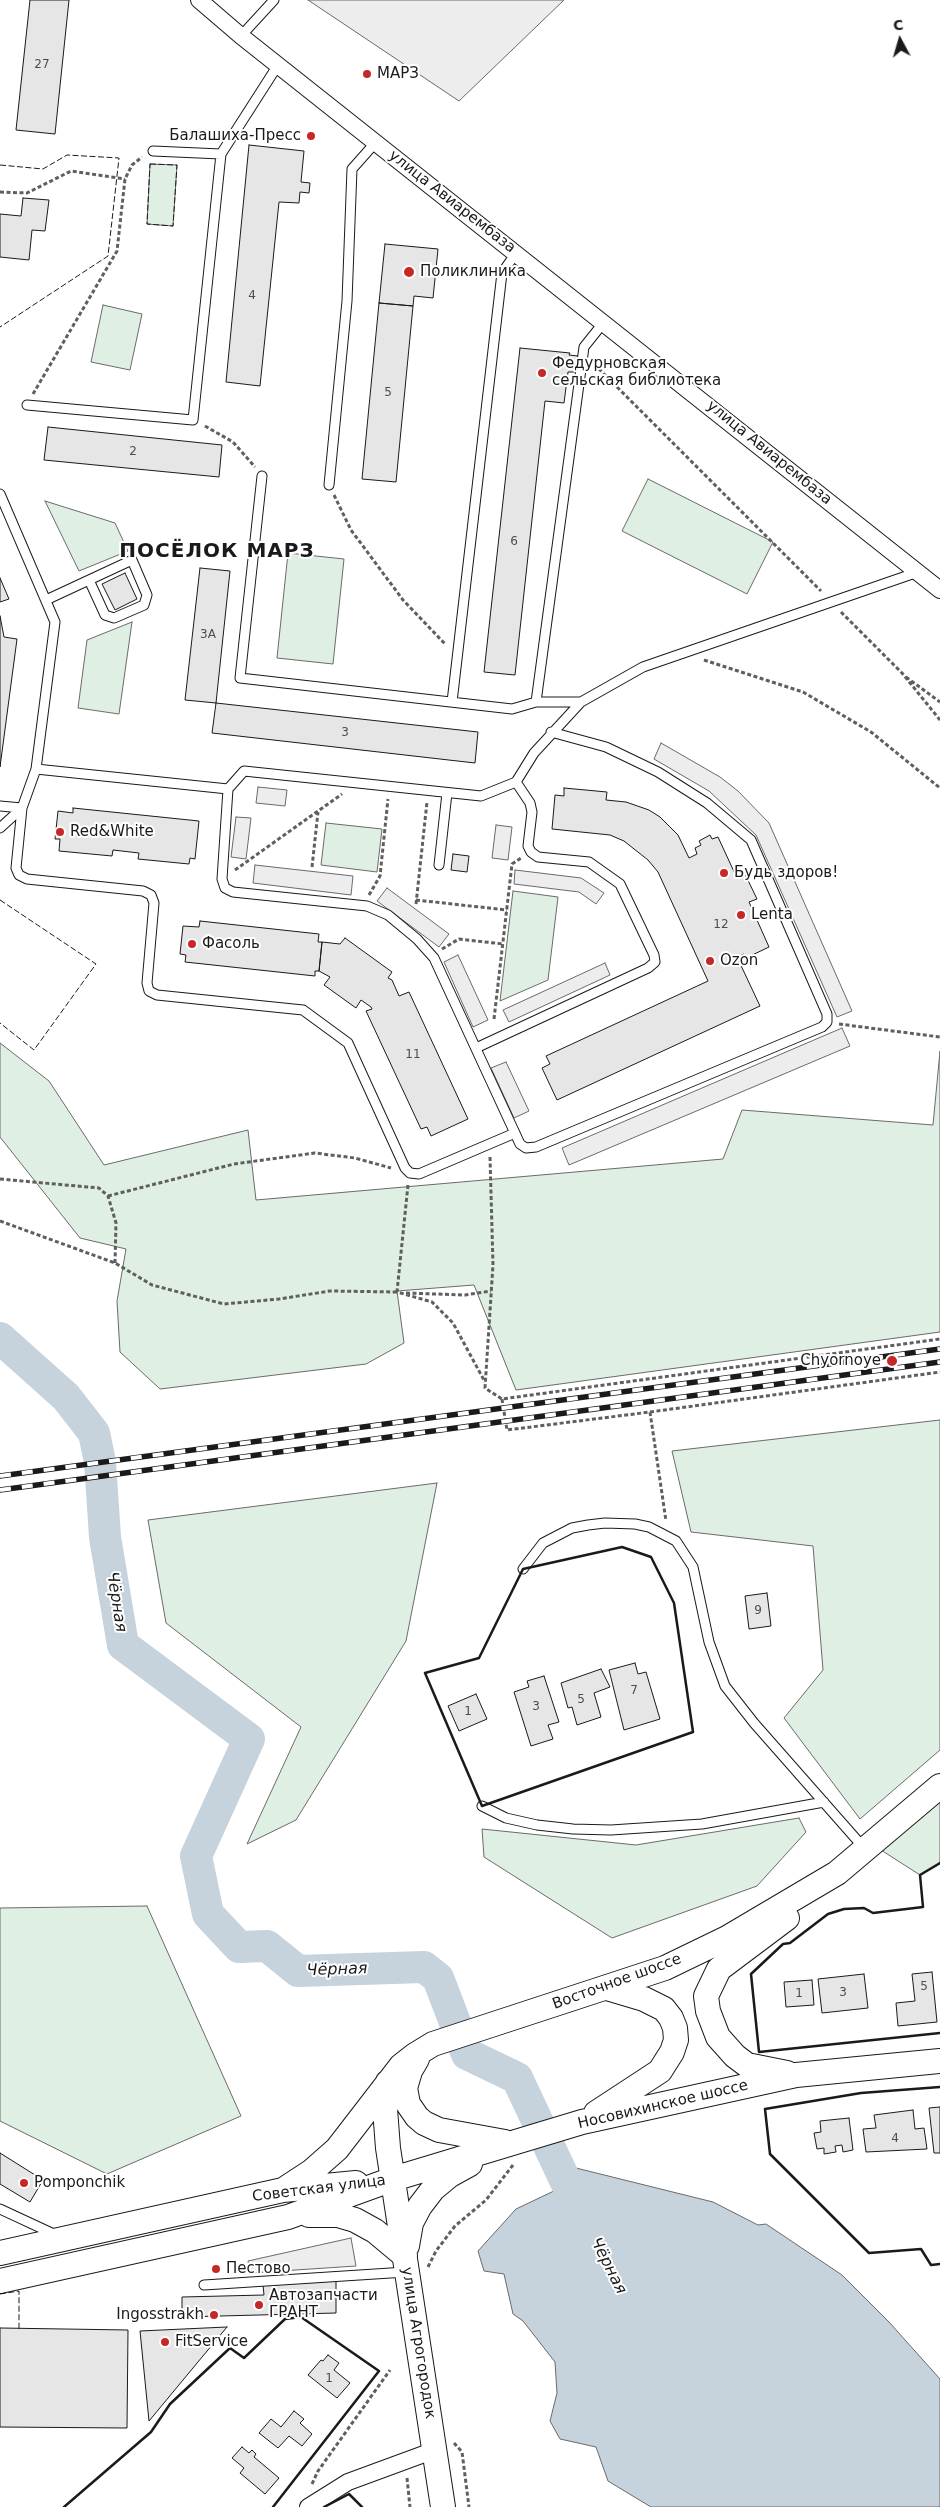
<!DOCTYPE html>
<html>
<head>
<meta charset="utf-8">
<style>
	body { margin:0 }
	#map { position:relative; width:940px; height:2507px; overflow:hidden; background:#fff; font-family:"DejaVu Sans",sans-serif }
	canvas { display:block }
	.north { position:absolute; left:875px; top:15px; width:50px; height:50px; -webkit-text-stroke:4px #fff; paint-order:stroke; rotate:354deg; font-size:14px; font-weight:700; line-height:20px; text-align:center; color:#1a1a1a }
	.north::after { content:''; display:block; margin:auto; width:18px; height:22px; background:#1a1a1a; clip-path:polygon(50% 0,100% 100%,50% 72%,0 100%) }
</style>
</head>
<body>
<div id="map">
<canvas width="940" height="2507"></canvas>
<div class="north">С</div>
</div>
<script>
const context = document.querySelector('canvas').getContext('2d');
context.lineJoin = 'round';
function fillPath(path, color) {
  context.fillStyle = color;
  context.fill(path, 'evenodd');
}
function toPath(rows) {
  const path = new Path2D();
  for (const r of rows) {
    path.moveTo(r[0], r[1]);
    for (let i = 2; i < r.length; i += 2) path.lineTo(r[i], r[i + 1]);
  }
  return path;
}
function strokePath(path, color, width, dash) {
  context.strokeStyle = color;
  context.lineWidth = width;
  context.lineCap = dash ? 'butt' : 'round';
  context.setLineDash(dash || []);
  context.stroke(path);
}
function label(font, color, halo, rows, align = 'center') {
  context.font = font + ' "DejaVu Sans",sans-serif';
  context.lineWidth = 4;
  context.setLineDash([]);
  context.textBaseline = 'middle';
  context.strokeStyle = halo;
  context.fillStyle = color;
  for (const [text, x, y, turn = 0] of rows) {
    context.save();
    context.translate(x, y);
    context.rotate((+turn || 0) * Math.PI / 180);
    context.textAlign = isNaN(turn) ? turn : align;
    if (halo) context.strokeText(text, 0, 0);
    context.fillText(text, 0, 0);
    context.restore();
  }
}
const green = toPath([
	[150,164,177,165,173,226,147,224,150,164],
	[103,305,142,314,130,370,91,362,103,305],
	[648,479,773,542,747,594,622,531,648,479],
	[45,501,115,523,128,551,79,571,45,501],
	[288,553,344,559,333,664,277,658,288,553],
	[132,622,119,714,78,708,87,640,132,622],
	[326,823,382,829,377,872,321,865,326,823],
	[513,891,558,897,548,980,500,1001,513,891],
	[0,1043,49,1081,104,1165,248,1130,256,1200,723,1159,742,1110,933,1125,940,1051,940,1332,516,1390,474,1285,397,1291,404,1343,366,1364,160,1389,120,1352,117,1301,126,1249,80,1238,0,1137,0,1043],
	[940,1420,940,1750,860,1819,784,1718,823,1670,813,1546,691,1532,672,1451,940,1420],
	[437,1483,406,1641,296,1820,247,1844,301,1727,166,1623,148,1520,437,1483],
	[940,1800,940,1863,920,1875,881,1850,940,1800],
	[799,1818,806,1832,757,1886,612,1938,484,1857,482,1829,636,1845,799,1818],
	[147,1906,241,2116,107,2174,0,2121,0,1908,147,1906]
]);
const parking = toPath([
	[308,0,564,0,459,101,308,0],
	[661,743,720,777,738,791,769,823,852,1011,837,1017,756,835,709,791,654,759,661,743],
	[258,787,287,790,285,806,256,803,258,787],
	[236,817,251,818,246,859,231,857,236,817],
	[496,825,512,827,508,860,492,858,496,825],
	[255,865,353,876,351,895,253,883,255,865],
	[515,870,581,878,604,893,596,904,579,892,514,884,515,870],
	[387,888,449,934,439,947,377,901,387,888],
	[458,955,488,1020,473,1027,444,962,458,955],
	[605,963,610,975,509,1022,503,1010,605,963],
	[842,1028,850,1046,569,1165,562,1148,842,1028],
	[506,1062,529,1111,514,1118,491,1068,506,1062],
	[351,2238,356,2266,250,2273,248,2261,351,2238]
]);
const water = toPath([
	[552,2158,572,2167,713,2202,758,2225,766,2224,842,2275,889,2322,940,2379,940,2507,651,2507,608,2481,596,2447,560,2439,550,2421,557,2393,555,2362,523,2321,513,2314,504,2274,484,2271,478,2251,516,2209,556,2190,547,2177,552,2158]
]);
const river = toPath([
	[0,1338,66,1397,94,1433,100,1462,105,1537,123,1645,249,1739,196,1856,208,1914,239,1947,267,1946,298,1971,424,1967,438,1978,467,2054,517,2078,573,2197]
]);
const building = toPath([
	[30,0,69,0,55,134,16,130,30,0],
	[249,145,304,151,301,182,310,183,309,193,300,192,299,203,279,202,260,386,226,382,249,145],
	[23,198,49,200,45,231,32,230,29,260,0,257,0,214,21,216,23,198],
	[385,244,438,249,433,298,414,296,413,306,379,303,385,244],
	[379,303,413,306,396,482,362,479,379,303],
	[520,348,570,353,569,355,578,356,577,372,568,372,564,403,545,401,515,675,484,672,520,348],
	[48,427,222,445,219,477,44,460,48,427],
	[200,568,230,571,216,703,185,700,200,568],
	[125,573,137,599,115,610,102,584,125,573],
	[0,578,9,599,0,602,0,578],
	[0,616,4,637,17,639,0,767,0,616],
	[216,703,478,732,475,763,212,733,216,703],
	[564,788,607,792,606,800,626,802,649,810,660,817,678,835,689,858,697,854,695,848,701,845,699,841,710,835,712,839,718,837,736,876,744,872,757,899,749,902,769,947,746,958,744,954,737,957,760,1006,557,1100,542,1068,550,1064,546,1056,708,981,658,872,648,860,624,841,610,835,552,829,555,795,564,796,564,788],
	[73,808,199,821,195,859,190,858,189,864,138,859,139,853,113,850,112,856,59,851,60,839,55,839,58,811,73,813,73,808],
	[453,854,469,856,467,872,451,870,453,854],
	[200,921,319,934,318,942,322,942,319,971,315,971,315,976,185,962,186,955,180,954,183,926,199,927,200,921],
	[345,938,392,972,388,978,392,980,399,996,409,992,468,1119,431,1136,427,1127,421,1129,366,1011,372,1009,371,1007,361,1000,356,1008,324,985,330,977,319,971,322,942,340,944,345,938],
	[767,1593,771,1626,749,1629,745,1596,767,1593],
	[635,1663,638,1674,646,1672,660,1719,624,1730,609,1670,635,1663],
	[601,1669,610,1687,594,1693,601,1717,577,1725,572,1707,568,1708,561,1683,601,1669],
	[544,1676,559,1722,548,1725,553,1739,531,1746,514,1692,529,1687,527,1681,544,1676],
	[476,1694,487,1719,459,1731,448,1706,476,1694],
	[932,1972,937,2022,898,2026,896,2003,915,2001,912,1974,932,1972],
	[864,1974,868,2008,822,2013,818,1979,864,1974],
	[812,1980,814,2005,786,2007,784,1982,812,1980],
	[940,2107,940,2153,934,2153,929,2108,940,2107],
	[913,2110,915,2129,924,2128,927,2149,866,2152,863,2129,876,2128,874,2115,913,2110],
	[849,2118,853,2150,843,2152,842,2145,835,2146,836,2152,824,2154,824,2148,817,2149,814,2133,821,2132,820,2121,849,2118],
	[0,2153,43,2180,30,2202,0,2184,0,2153],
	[336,2281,336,2313,182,2317,182,2297,264,2295,263,2285,336,2281],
	[227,2327,149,2421,140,2331,227,2327],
	[0,2328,128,2330,127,2428,0,2427,0,2328],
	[328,2355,339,2363,334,2370,350,2383,337,2398,308,2375,321,2360,323,2361,328,2355],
	[294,2411,304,2419,300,2423,312,2434,302,2446,289,2436,278,2448,259,2433,271,2419,281,2427,294,2411],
	[242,2447,249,2453,252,2450,256,2454,254,2457,279,2478,265,2494,240,2473,244,2468,232,2458,242,2447]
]);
const path = toPath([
	[0,192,27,193,71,171,125,179],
	[594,364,821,591],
	[33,394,117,251,125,179,132,165,142,157],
	[205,426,233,442,255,467],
	[334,495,351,530,403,600,446,645],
	[841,612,902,673,940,720],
	[704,660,803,692,871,732,940,788],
	[906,677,940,702],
	[312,867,318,812],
	[235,870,342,794],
	[369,895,380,876,388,799],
	[416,900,507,910],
	[416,904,427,802],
	[442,949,459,939,503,944],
	[494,1019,512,864,521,858],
	[839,1024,940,1037],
	[490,1157,493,1265,485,1388,502,1399,940,1339],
	[0,1179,99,1188,108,1196,116,1223,115,1263],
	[408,1185,397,1292,432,1302,453,1323,485,1382],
	[108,1196,234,1164,315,1153,355,1158,391,1168],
	[0,1221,115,1263,152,1285,224,1304,279,1299,330,1291,397,1292],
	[406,1293,465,1295,491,1291],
	[502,1399,507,1430,650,1412,666,1521],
	[650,1412,940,1372],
	[428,2267,436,2251,455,2226,486,2200,513,2165],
	[454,2443,462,2452,469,2507],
	[407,2478,410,2507],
	[312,2484,318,2471,390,2370]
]);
const lane = toPath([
	[241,36,274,0],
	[153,151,221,154],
	[27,405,193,420,221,154,278,65],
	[262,476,240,678,512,709,536,702,581,702],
	[329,485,347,301,352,169,376,142],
	[0,494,55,622,36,769,22,808,16,868,19,875,27,879,143,891,151,895,154,903,147,983,149,991,157,995,303,1010,348,1043,405,1168,410,1173,419,1174,515,1133],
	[46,600,132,560,147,595,144,605,114,618,105,615,89,580],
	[452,702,502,273,516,253],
	[536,702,584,347,604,322],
	[36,769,228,789,244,771,481,796,516,782,534,753,581,702,643,667,918,572],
	[228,789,222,879,225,888,233,892,367,906,388,915,417,939,434,958,520,1144,526,1148,536,1147,822,1027,827,1022,827,1014,751,840,707,803,658,772,606,747,551,732],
	[0,806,22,808],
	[0,828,22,808],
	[439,865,447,793],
	[476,1048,648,968,655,962,654,955,620,884,589,862,538,857,531,852,528,846,532,812,530,803,516,782],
	[523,1569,543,1543,572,1528,588,1525,605,1523,635,1524,649,1527,676,1541,693,1567,709,1642,725,1686,754,1723,864,1848],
	[482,1806,506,1818,537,1825,573,1829,611,1830,702,1824,824,1802],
	[0,2209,56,2235],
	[204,2285,406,2272]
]);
const street = toPath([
	[199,0,241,36,940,590],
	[308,2507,348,2482,435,2450]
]);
const secondary = toPath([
	[417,2059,410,2071,405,2088,408,2104,417,2117,424,2123,439,2130,505,2142],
	[787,2073,747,2065,735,2056,718,2037,708,2011,706,1996,719,1969,787,1918],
	[388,2082,385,2109,388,2148,443,2507],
	[596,2113,660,2071,672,2052,676,2040,675,2028,671,2018,664,2009,644,1999,607,1988],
	[283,2190,312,2171,337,2149,401,2066,415,2055,433,2044,665,1968,727,1938,837,1873,940,1786],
	[309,2215,338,2215,355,2220,375,2231,405,2256],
	[407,2246,411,2223,420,2206,433,2189,450,2175,470,2164],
	[0,2253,283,2190,356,2183],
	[0,2281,288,2217,393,2179,582,2122,796,2075,940,2061]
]);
const rail = toPath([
	[0,1476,940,1349],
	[0,1490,940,1362]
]);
const fence = toPath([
	[150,164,177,165,173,226,147,224,150,164],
	[0,165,43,169,67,155,119,158,108,256,0,327],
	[0,900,96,964,34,1050,0,1023],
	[0,2294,19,2291,19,2329]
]);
const wall = toPath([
	[622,1547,651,1557,674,1603,693,1732,482,1806,425,1673,479,1658,523,1569,622,1547],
	[940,1863,920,1875,923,1907,873,1913,864,1908,844,1909,828,1914,790,1943,783,1944,751,1974,759,2052,940,2033],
	[940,2087,861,2093,765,2109,770,2154,869,2253,921,2249,931,2265,940,2264],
	[64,2507,151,2432,170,2404,230,2348,244,2358,285,2319,301,2317,379,2371,273,2507],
	[324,2507,349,2494,362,2507]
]);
const markers = [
	[367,74,5,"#c62828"],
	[311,136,5,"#c62828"],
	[409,272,6,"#c62828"],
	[542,373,5,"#c62828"],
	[60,832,5,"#c62828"],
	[724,873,5,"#c62828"],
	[741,915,5,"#c62828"],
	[192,944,5,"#c62828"],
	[710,961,5,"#c62828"],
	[892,1361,6,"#c62828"],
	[24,2183,5,"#c62828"],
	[216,2269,5,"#c62828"],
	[259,2305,5,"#c62828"],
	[214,2315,5,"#c62828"],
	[165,2342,5,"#c62828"]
];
const numberNames = [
	["27",42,65],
	["4",252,296],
	["5",388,393],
	["2",133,452],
	["6",514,542],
	["3А",208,635],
	["3",345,733],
	["12",721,925],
	["11",413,1055],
	["9",758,1611],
	["7",634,1691],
	["5",581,1700],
	["3",536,1707],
	["1",468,1712],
	["5",924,1987],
	["3",843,1993],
	["1",799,1994],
	["4",895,2139],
	["1",329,2379]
];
const poiNames = [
	["МАРЗ",377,74],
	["Балашиха-Пресс",301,136,"right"],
	["Поликлиника",420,272],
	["Федурновская",552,364],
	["сельская библиотека",552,381],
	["Red&White",70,832],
	["Будь здоров!",734,873],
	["Lenta",751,915],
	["Фасоль",202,944],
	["Ozon",720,961],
	["Chyornoye",881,1361,"right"],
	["Pomponchik",34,2183],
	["Пестово",226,2269],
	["Автозапчасти",269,2296],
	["ГРАНТ",269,2313],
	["Ingosstrakh",204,2315,"right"],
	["FitService",175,2342]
];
const streetNames = [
	["улица Авиарембаза",452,202,38],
	["улица Авиарембаза",769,453,39],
	["Восточное шоссе",617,1982,-20],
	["Носовихинское шоссе",663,2105,-13],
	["Советская улица",319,2189,-7],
	["улица Агрогородок",418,2343,81]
];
const waterNames = [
	["Чёрная",116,1602,81],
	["Чёрная",337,1970,-2],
	["Чёрная",608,2266,63]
];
const districtNames = [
	["ПОСЁЛОК МАРЗ",217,552]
];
fillPath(green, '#e0efe3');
strokePath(green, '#6a6a6a', 1);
fillPath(parking, '#ededed');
strokePath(parking, '#6a6a6a', 1);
fillPath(water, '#c6d2dc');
strokePath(water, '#6a6a6a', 1);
strokePath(river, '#c6d2dc', 32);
fillPath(building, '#e6e6e6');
strokePath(building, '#1a1a1a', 1);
strokePath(lane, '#1a1a1a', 11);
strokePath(street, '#1a1a1a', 18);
strokePath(secondary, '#1a1a1a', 26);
strokePath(path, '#5f5f5f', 3, [4, 2.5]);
strokePath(lane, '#fff', 9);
strokePath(street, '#fff', 16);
strokePath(secondary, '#fff', 24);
strokePath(rail, '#1a1a1a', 5.5);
strokePath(rail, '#fff', 4, [11]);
strokePath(fence, '#1a1a1a', 1, [6, 2.5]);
strokePath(wall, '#1a1a1a', 2.5);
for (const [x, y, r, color] of markers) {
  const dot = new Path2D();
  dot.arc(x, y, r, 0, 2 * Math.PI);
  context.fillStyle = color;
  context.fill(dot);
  strokePath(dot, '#fff', 2);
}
label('12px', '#4d4d4d', null, numberNames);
label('15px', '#1a1a1a', '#fff', poiNames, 'left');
label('15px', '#1a1a1a', '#fff', streetNames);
label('italic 16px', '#1a1a1a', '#fff', waterNames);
context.letterSpacing = '1px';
label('bold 20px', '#1a1a1a', '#fff', districtNames);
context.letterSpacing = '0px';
</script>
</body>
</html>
